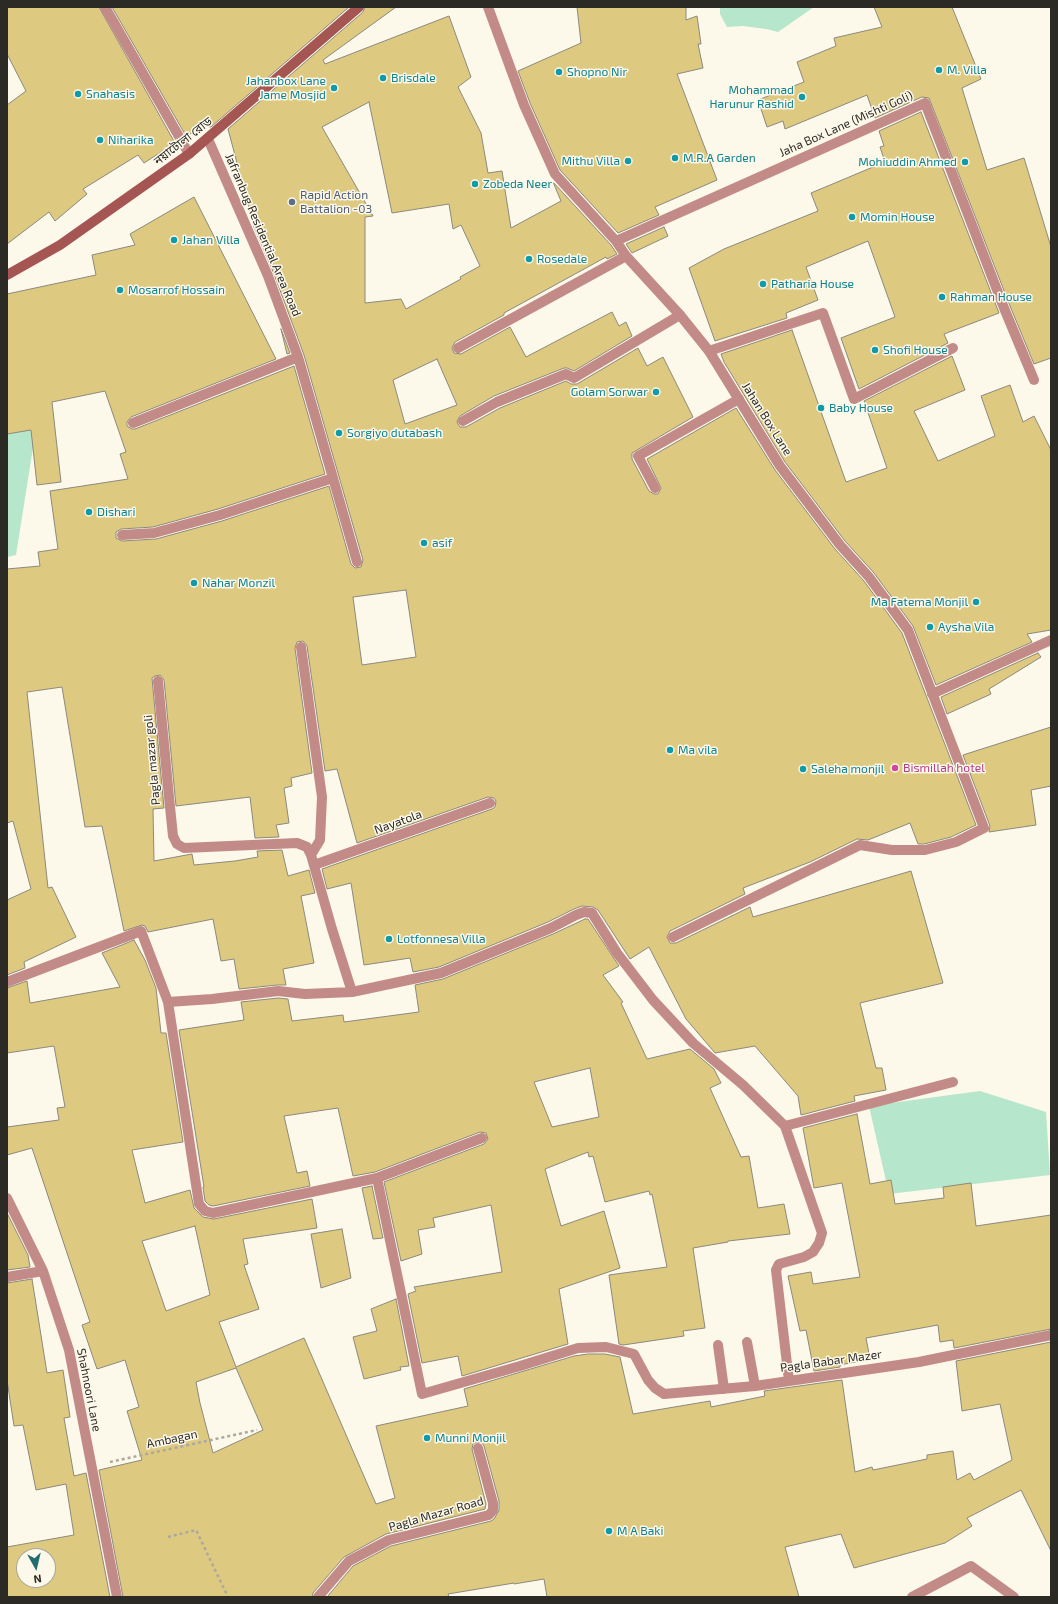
<!DOCTYPE html>
<html>
<head>
<meta charset="utf-8">
<style>
	body { margin:0 }
	#map { position:relative; width:1058px; height:1604px; overflow:hidden; background:#fcf8ea; font-family:"Exo 2",sans-serif }
	canvas { display:block }
	.frame { position:absolute; inset:0; border:8px solid #2b2a25; pointer-events:none }
	.north { position:absolute; left:16px; top:1548px; width:40px; height:40px; box-sizing:border-box; background:#fcf8ea; border:1px solid #a8a69b; border-radius:50%; rotate:172deg; font-size:11px; font-weight:700; line-height:16px; text-align:center; color:#2b2a25 }
	.north::after { content:''; display:block; margin:auto; width:14px; height:18px; background:#216d70; clip-path:polygon(50% 0,100% 100%,50% 72%,0 100%) }
</style>
</head>
<body>
<div id="map">
<canvas width="1058" height="1604"></canvas>
<div class="frame"></div>
<div class="north">N</div>
</div>
<script>
const context = document.querySelector('canvas').getContext('2d');
context.lineJoin = 'round';
function fillPath(path, color) {
  context.fillStyle = color;
  context.fill(path, 'evenodd');
}
function toPath(rows) {
  const path = new Path2D();
  for (const r of rows) {
    path.moveTo(r[0], r[1]);
    for (let i = 2; i < r.length; i += 2) path.lineTo(r[i], r[i + 1]);
  }
  return path;
}
function strokePath(path, color, width, dash) {
  context.strokeStyle = color;
  context.lineWidth = width;
  context.lineCap = dash ? 'butt' : 'round';
  context.setLineDash(dash || []);
  context.stroke(path);
}
function label(font, color, halo, rows, align = 'center') {
  context.font = font + ' "Exo 2","Noto Sans Bengali",sans-serif';
  context.lineWidth = 3;
  context.setLineDash([]);
  context.textBaseline = 'middle';
  context.strokeStyle = halo;
  context.fillStyle = color;
  for (const [text, x, y, turn = 0] of rows) {
    context.save();
    context.translate(x, y);
    context.rotate((+turn || 0) * Math.PI / 180);
    context.textAlign = isNaN(turn) ? turn : align;
    if (halo) context.strokeText(text, 0, 0);
    context.fillText(text, 0, 0);
    context.restore();
  }
}
const green = toPath([
	[720,7,814,7,778,32,766,29,743,26,727,27,720,14],
	[7,326,35,435,16,555,7,557],
	[980,1091,1046,1112,1050,1175,889,1194,869,1106]
]);
const building = toPath([
	[7,7,99,7,175,143,144,163,138,155,83,189,87,194,55,221,49,212,7,244,7,105,26,91,7,54,7,7],
	[112,7,349,7,211,127,205,126,186,136,112,7],
	[365,7,396,7,323,60,325,64,449,16,471,77,458,87,481,133,488,173,502,171,511,228,561,201,553,182,611,245,617,254,607,259,606,257,504,313,504,315,455,342,452,348,454,353,461,354,510,327,526,357,612,312,619,326,626,322,632,336,574,371,567,368,564,368,494,396,460,416,457,421,458,424,460,427,466,427,500,408,566,381,571,384,577,384,638,348,647,366,663,357,693,417,632,453,632,459,649,491,654,494,658,494,661,488,647,459,736,408,775,470,835,549,864,581,902,633,976,825,951,837,924,844,918,844,910,823,868,840,857,839,810,862,743,888,745,894,670,931,667,937,670,943,676,943,750,907,753,917,911,871,943,983,860,1003,876,1068,882,1068,886,1090,854,1096,855,1101,801,1115,798,1096,755,1046,715,1053,686,1019,649,947,630,959,598,910,593,907,582,906,574,909,548,922,439,967,413,972,410,958,364,965,351,883,327,889,322,869,492,809,495,807,496,801,494,798,488,797,357,843,337,769,325,771,307,646,303,641,297,642,295,648,312,773,291,778,292,786,284,788,289,823,276,825,279,837,255,838,250,797,176,806,164,680,160,675,155,676,152,678,164,808,153,809,154,861,192,854,194,865,235,861,258,857,257,851,282,850,288,876,309,870,315,893,301,896,314,963,283,969,286,985,277,985,239,989,234,959,221,961,213,919,148,932,145,926,142,925,124,931,102,826,85,827,62,687,27,692,48,888,52,887,76,937,24,962,25,968,7,975,7,900,31,889,13,821,7,823,7,569,40,566,38,552,58,549,50,491,128,479,120,454,126,452,105,391,52,402,61,482,37,485,31,430,7,434,7,294,96,275,92,255,135,245,130,234,194,197,276,359,131,417,127,422,127,426,132,429,135,429,294,366,325,474,218,509,153,527,121,529,116,532,116,538,122,541,156,539,222,521,329,486,351,564,355,568,361,567,363,560,304,355,274,274,254,227,228,129,363,12,365,7],
	[369,102,392,213,449,204,453,229,461,225,480,266,460,277,461,279,406,309,401,299,365,303,365,217,373,216,322,127,369,102],
	[437,359,457,405,405,424,393,380,437,359],
	[406,590,416,657,362,665,353,597,406,590],
	[577,7,686,7,686,20,697,16,701,44,698,44,703,68,677,74,717,180,655,207,659,215,618,233,560,170,530,103,518,71,581,43,577,7],
	[874,7,952,7,981,79,962,88,987,170,1024,158,1051,247,1051,358,1034,364,1010,306,929,98,922,97,875,118,867,95,785,129,783,121,767,127,758,100,804,82,797,62,836,46,834,38,882,27,874,7],
	[921,112,999,313,944,334,948,343,859,389,841,338,895,317,868,241,806,267,818,300,786,313,787,318,715,341,689,268,724,249,818,211,811,193,885,162,880,147,884,146,879,131,921,112],
	[664,227,668,236,632,253,626,244,664,227],
	[281,329,290,353,287,354,281,329],
	[792,330,846,482,887,468,864,401,952,356,965,390,914,411,938,461,995,436,981,396,1010,385,1023,422,1034,416,1051,450,1051,630,1027,634,1032,642,936,685,913,626,874,573,845,541,785,462,724,362,721,354,792,330],
	[1038,653,1041,657,989,689,991,694,947,714,941,697,1038,653],
	[1051,727,1051,786,1031,790,1036,825,989,832,990,826,963,755,1051,727],
	[585,919,588,919,619,966,603,975,623,1002,621,1003,647,1059,690,1049,714,1069,721,1083,710,1088,741,1157,749,1156,758,1208,784,1204,790,1234,728,1241,728,1242,693,1248,705,1328,683,1331,684,1336,623,1345,619,1344,609,1275,667,1267,652,1194,650,1195,649,1191,605,1202,593,1156,589,1157,588,1152,545,1169,561,1226,604,1211,620,1268,559,1289,568,1344,462,1376,458,1356,422,1363,408,1294,416,1291,414,1287,502,1272,491,1205,433,1218,435,1227,418,1230,422,1254,401,1261,384,1182,484,1144,488,1139,486,1133,480,1132,375,1172,353,1176,338,1108,284,1116,297,1173,307,1171,310,1186,213,1206,209,1205,205,1201,203,1187,204,1187,179,1030,244,1020,241,1002,278,998,288,999,292,1021,343,1015,344,1022,419,1012,415,985,443,979,553,934,585,919],
	[590,1068,599,1117,552,1127,534,1082,590,1068],
	[134,940,145,960,156,988,161,1033,166,1033,183,1142,132,1150,145,1203,190,1190,194,1208,203,1217,214,1219,312,1199,317,1228,243,1239,248,1264,244,1265,259,1309,219,1322,236,1367,304,1338,376,1504,395,1498,376,1426,468,1406,464,1389,574,1356,588,1354,605,1354,620,1357,633,1414,710,1401,711,1407,765,1396,764,1391,842,1380,855,1472,872,1467,873,1470,927,1459,927,1455,953,1451,957,1480,970,1473,974,1480,1012,1460,1000,1404,962,1411,956,1361,1051,1342,1051,1551,1021,1490,967,1518,972,1526,945,1543,854,1568,841,1534,785,1547,799,1597,547,1597,544,1579,514,1584,514,1583,448,1594,449,1597,327,1597,353,1566,391,1546,491,1521,494,1519,499,1510,499,1501,484,1446,482,1443,477,1442,473,1444,472,1449,486,1504,485,1509,386,1534,344,1557,313,1593,312,1597,123,1597,99,1470,142,1460,127,1411,139,1407,125,1360,97,1369,82,1325,90,1322,32,1148,7,1155,7,1127,59,1120,57,1108,65,1107,54,1046,7,1053,7,988,27,981,30,1003,120,987,102,953,134,940],
	[195,1226,210,1295,166,1311,142,1241,195,1226],
	[236,1368,263,1430,213,1453,200,1403,196,1382,236,1368],
	[857,1114,870,1184,891,1180,895,1204,944,1198,943,1187,971,1183,976,1226,1051,1215,1051,1329,954,1348,953,1340,940,1342,938,1325,866,1338,870,1359,840,1365,840,1367,814,1371,806,1330,800,1331,788,1276,811,1272,813,1284,860,1277,842,1183,814,1188,803,1128,857,1114],
	[372,1186,383,1238,373,1239,362,1188,372,1186],
	[7,1213,28,1255,30,1267,7,1270,7,1213],
	[342,1229,351,1278,321,1288,311,1234,342,1229],
	[32,1279,47,1373,63,1370,70,1417,64,1418,74,1476,86,1473,110,1597,7,1597,7,1547,74,1535,66,1484,36,1490,23,1425,14,1426,7,1380,7,1283,32,1279],
	[24,1556,48,1556,48,1580,24,1580,24,1556],
	[396,1299,409,1366,400,1367,401,1370,364,1379,353,1337,377,1331,371,1309,396,1299]
]);
const path = toPath([
	[110,1462,257,1430],
	[168,1537,196,1530,228,1597]
]);
const lane = toPath([
	[458,348,626,256],
	[709,351,823,313,854,399,953,348],
	[463,421,497,402,566,374,574,378,680,315],
	[655,488,638,456,739,399]
]);
const street = toPath([
	[105,7,189,154],
	[488,7,524,105,555,174,616,241,626,256,680,315,709,351,780,466,840,545,869,577,908,630,984,828,956,842,925,850,892,850,860,845,673,937],
	[616,241,925,103,1004,308,1034,380],
	[133,423,298,357],
	[333,478,357,562],
	[122,535,154,533,220,515,333,478,298,357,268,276,208,139],
	[301,647,322,797,320,840,311,855,332,929,352,992],
	[158,681,169,797,173,836,177,844,184,848,297,843,307,847,311,855],
	[932,694,1051,640],
	[314,865,490,803],
	[7,982,141,931,168,1002,199,1204,205,1211,213,1213,377,1178,422,1394,520,1366,578,1348,606,1347,634,1354,648,1380,655,1388,664,1394,755,1386,919,1362,1051,1335],
	[168,1002,212,999,278,991,305,994,352,992,441,973,551,928,576,915,584,912,592,913,617,953,653,1000,693,1043,743,1085,785,1126,822,1233,819,1243,813,1252,804,1257,779,1264,776,1270,789,1381],
	[785,1126,953,1082],
	[377,1178,482,1138],
	[7,1198,43,1271,69,1350,117,1597],
	[7,1277,43,1271],
	[747,1342,755,1386],
	[718,1345,724,1389],
	[318,1597,349,1561,389,1540,489,1515,493,1510,493,1503,478,1448],
	[912,1597,971,1566,1014,1597]
]);
const secondary = toPath([
	[7,275,60,245,189,154,359,7]
]);
const markers = [
	[939,70,4,"#0f9aa8"],
	[559,72,4,"#0f9aa8"],
	[383,78,4,"#0f9aa8"],
	[334,88,4,"#0f9aa8"],
	[78,94,4,"#0f9aa8"],
	[802,97,4,"#0f9aa8"],
	[100,140,4,"#0f9aa8"],
	[675,158,4,"#0f9aa8"],
	[628,161,4,"#0f9aa8"],
	[965,162,4,"#0f9aa8"],
	[475,184,4,"#0f9aa8"],
	[292,202,4,"#5c6f8a"],
	[852,217,4,"#0f9aa8"],
	[174,240,4,"#0f9aa8"],
	[529,259,4,"#0f9aa8"],
	[763,284,4,"#0f9aa8"],
	[120,290,4,"#0f9aa8"],
	[942,297,4,"#0f9aa8"],
	[875,350,4,"#0f9aa8"],
	[656,392,4,"#0f9aa8"],
	[821,408,4,"#0f9aa8"],
	[339,433,4,"#0f9aa8"],
	[89,512,4,"#0f9aa8"],
	[424,543,4,"#0f9aa8"],
	[194,583,4,"#0f9aa8"],
	[976,602,4,"#0f9aa8"],
	[930,627,4,"#0f9aa8"],
	[670,750,4,"#0f9aa8"],
	[895,768,4,"#d1479c"],
	[803,769,4,"#0f9aa8"],
	[389,939,4,"#0f9aa8"],
	[427,1438,4,"#0f9aa8"],
	[609,1531,4,"#0f9aa8"]
];
const cultureNames = [
	["M. Villa",947,70],
	["Shopno Nir",567,72],
	["Brisdale",391,78],
	["Jahanbox Lane",326,81,"right"],
	["Jame Mosjid",326,95,"right"],
	["Mohammad",794,90,"right"],
	["Harunur Rashid",794,104,"right"],
	["Snahasis",86,94],
	["Niharika",108,140],
	["M.R.A Garden",683,158],
	["Mithu Villa",620,161,"right"],
	["Mohiuddin Ahmed",957,162,"right"],
	["Zobeda Neer",483,184],
	["Momin House",860,217],
	["Jahan Villa",182,240],
	["Rosedale",537,259],
	["Patharia House",771,284],
	["Mosarrof Hossain",128,290],
	["Rahman House",950,297],
	["Shofi House",883,350],
	["Golam Sorwar",648,392,"right"],
	["Baby House",829,408],
	["Sorgiyo dutabash",347,433],
	["Dishari",97,512],
	["asif",432,543],
	["Nahar Monzil",202,583],
	["Ma Fatema Monjil",968,602,"right"],
	["Aysha Vila",938,627],
	["Ma vila",678,750],
	["Saleha monjil",811,769],
	["Lotfonnesa Villa",397,939],
	["Munni Monjil",435,1438],
	["M A Baki",617,1531]
];
const streetNames = [
	["Jaha Box Lane (Mishti Goli)",846,124,-24],
	["নয়াটোলা রোড",183,141,-38],
	["Jafranbug Residential Area Road",263,235,67],
	["Jahan Box Lane",767,419,58],
	["Pagla mazar goli",152,760,-95],
	["Nayatola",398,822,-20],
	["Pagla Babar Mazer",831,1361,-8],
	["Shahnoori Lane",89,1390,79],
	["Ambagan",172,1439,-12],
	["Pagla Mazar Road",436,1514,-16]
];
const serviceNames = [
	["Rapid Action",300,195],
	["Battalion -03",300,209]
];
const hotelNames = [
	["Bismillah hotel",903,768]
];
fillPath(green, '#b6e6cb');
fillPath(building, '#dec980');
strokePath(building, '#8c897c', 1);
strokePath(path, '#aba99e', 2.5, [3, 3]);
strokePath(lane, '#c38b87', 10);
strokePath(street, '#c38b87', 10);
strokePath(secondary, '#a55552', 10);
for (const [x, y, r, color] of markers) {
  const dot = new Path2D();
  dot.arc(x, y, r, 0, 2 * Math.PI);
  context.fillStyle = color;
  context.fill(dot);
  strokePath(dot, '#fcf8ea', 1.5);
}
label('12px', '#0d838f', '#fcf8ea', cultureNames, 'left');
label('12px', '#2b2a25', '#fcf8ea', streetNames);
label('12px', '#4e5e75', '#fcf8ea', serviceNames, 'left');
label('12px', '#b23c85', '#fcf8ea', hotelNames, 'left');
</script>
</body>
</html>
